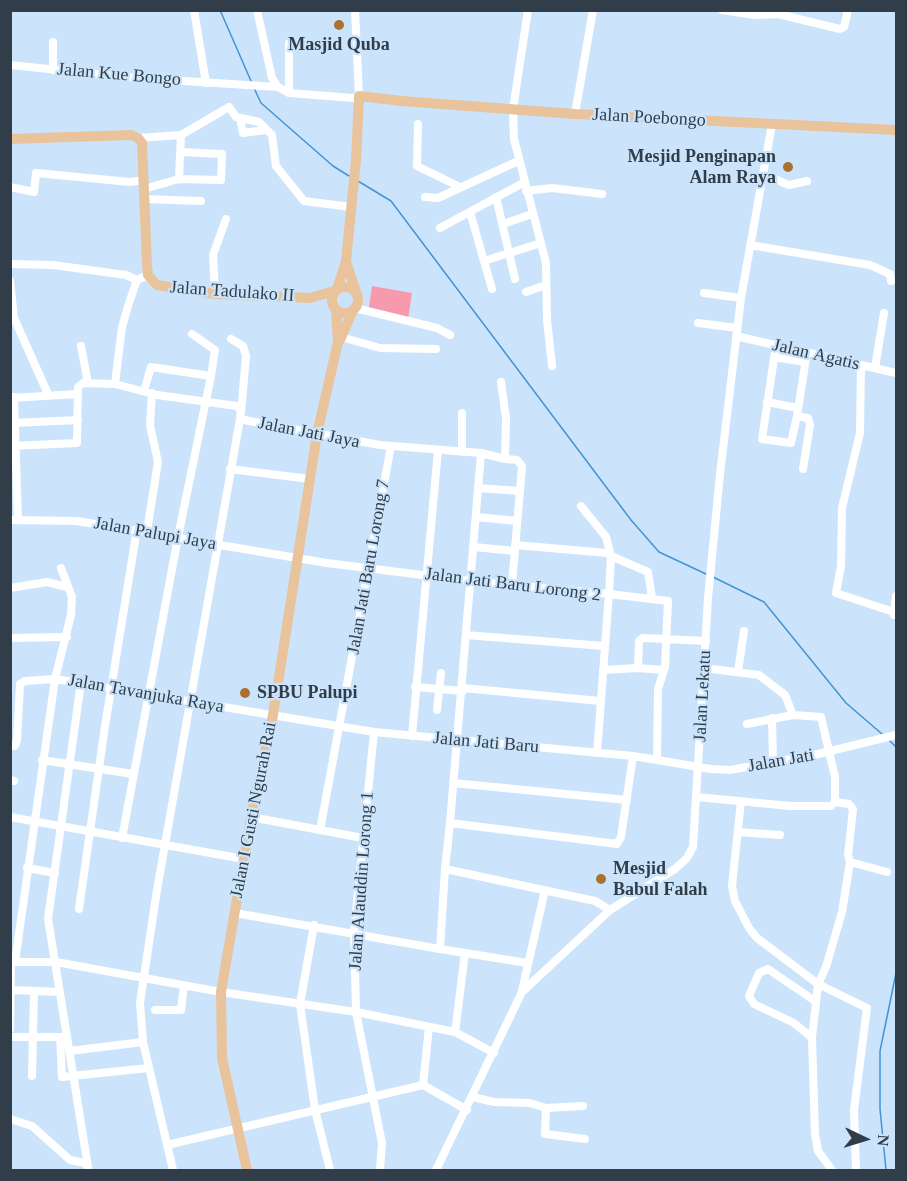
<!DOCTYPE html>
<html>
<head>
<meta charset="utf-8">
<style>
	body { margin:0 }
	#map { position:relative; width:907px; height:1181px; overflow:hidden; background:#cbe4fb; font-family:"Times New Roman",serif }
	canvas { display:block }
	.frame { position:absolute; inset:0; border:12px solid #313e4a; pointer-events:none }
	.north { position:absolute; left:835px; top:1109px; width:60px; height:60px; -webkit-text-stroke:4px #cbe4fb; paint-order:stroke; rotate:94deg; font-size:16px; font-weight:700; line-height:24px; text-align:center; color:#313e4a }
	.north::after { content:''; display:block; margin:auto; width:21px; height:27px; background:#313e4a; clip-path:polygon(50% 0,100% 100%,50% 72%,0 100%) }
</style>
</head>
<body>
<div id="map">
<canvas width="907" height="1181"></canvas>
<div class="frame"></div>
<div class="north">N</div>
</div>
<script>
const context = document.querySelector('canvas').getContext('2d');
context.lineJoin = 'round';
function fillPath(path, color) {
  context.fillStyle = color;
  context.fill(path, 'evenodd');
}
function toPath(rows) {
  const path = new Path2D();
  for (const r of rows) {
    if (r.length === 3) {
      path.moveTo(r[0] + r[2], r[1]);
      path.arc(r[0], r[1], r[2], 0, 2 * Math.PI);
      continue;
    }
    path.moveTo(r[0], r[1]);
    for (let i = 2; i < r.length; i += 2) path.lineTo(r[i], r[i + 1]);
  }
  return path;
}
function strokePath(path, color, width, dash) {
  context.strokeStyle = color;
  context.lineWidth = width;
  context.lineCap = dash ? 'butt' : 'round';
  context.setLineDash(dash || []);
  context.stroke(path);
}
function label(font, color, halo, rows, align = 'center') {
  context.font = font + ' "Times New Roman",serif';
  context.lineWidth = 4.5;
  context.setLineDash([]);
  context.textBaseline = 'middle';
  context.strokeStyle = halo;
  context.fillStyle = color;
  for (const [text, x, y, turn = 0] of rows) {
    context.save();
    context.translate(x, y);
    context.rotate((+turn || 0) * Math.PI / 180);
    context.textAlign = isNaN(turn) ? turn : align;
    if (halo) context.strokeText(text, 0, 0);
    context.fillText(text, 0, 0);
    context.restore();
  }
}
const green = toPath([
	[372,286,412,293,408,319,368,313]
]);
const stream = toPath([
	[220,10,251,81],
	[254,88,261,103,333,166,349,176],
	[358,181,391,201,631,520,659,552,706,574],
	[713,577,764,602,846,703,882,734],
	[888,739,896,747],
	[886,1170,880,1109,880,1051,896,973]
]);
const minor = toPath([
	[194,10,206,83],
	[257,10,272,78,278,87,289,93,353,98,359,96,355,10],
	[528,10,513,109,514,139,546,263,547,320,552,366],
	[722,10,755,15,778,14,840,29,844,27,848,10],
	[53,42,53,70],
	[289,43,289,93],
	[10,65,137,78,278,87],
	[575,114,593,10],
	[240,119,243,133,266,130],
	[418,124,417,166,460,187],
	[181,135,179,179,221,180,222,154,182,152],
	[138,138,181,135,229,107,236,117,259,122,272,135,276,166,304,201,351,207],
	[762,174,789,185,807,181],
	[10,187,34,192,36,173,130,182,143,180],
	[144,189,179,179],
	[526,191,552,188,602,194],
	[425,197,438,198,518,161],
	[496,197,515,279],
	[145,199,201,201],
	[470,212,492,289],
	[503,224,532,214],
	[440,228,523,183],
	[750,245,870,265,890,274,891,281],
	[484,261,541,243],
	[10,264,53,265,126,275,137,280],
	[10,281,14,318,48,394],
	[526,292,546,285],
	[704,293,741,298],
	[215,294,213,255,226,219],
	[355,308,437,328,450,335],
	[698,323,737,328],
	[192,334,215,350,211,376],
	[736,336,896,373],
	[341,337,380,348,436,349],
	[231,339,243,346,246,356,241,412],
	[776,345,762,439,791,443,797,416,808,418,810,425,803,469],
	[81,346,88,383],
	[774,357,805,362],
	[861,365,860,433,842,508,841,566,836,593,894,612],
	[875,368,884,313],
	[115,384,157,395,237,406,241,411,240,419,249,421,380,445,481,453,505,459,506,418,501,382],
	[14,397,18,520],
	[11,398,78,394],
	[767,402,798,408],
	[797,416,807,352],
	[12,423,78,420],
	[10,446,77,443,78,387,83,383,115,384,122,327,129,303,137,280,148,275],
	[462,452,462,413],
	[505,459,517,460,522,466,512,585],
	[230,469,310,479],
	[478,488,520,491],
	[581,506,606,537,611,556,648,572,652,598],
	[476,517,517,521],
	[10,520,77,521,327,563,470,581,609,594,597,753],
	[147,531,158,462,150,425,152,393],
	[515,545,607,553,611,556,609,594,668,601,665,667,658,689,657,759],
	[474,547,515,551],
	[10,588,47,582,67,587],
	[894,615,896,596],
	[466,635,604,646],
	[10,638,67,637],
	[638,668,664,670],
	[603,670,638,668,639,641,643,638,706,641],
	[738,672,744,631],
	[81,682,48,919,88,1167],
	[415,687,463,691],
	[463,688,600,701],
	[437,710,441,673],
	[772,718,773,762],
	[747,724,793,715],
	[374,732,354,932,355,973,356,1012,382,1143,380,1170],
	[412,736,438,450],
	[10,746,15,746,17,740,20,684,25,681,55,679,374,732,633,756,711,769,730,770,814,755,896,735],
	[42,760,133,774],
	[10,780,14,781],
	[453,783,627,800],
	[697,797,790,806,831,806,835,802,835,777,821,717,793,715,785,695,759,675,704,668],
	[741,801,732,886,735,901,749,928,757,938,818,984,867,1008,854,1110,856,1170],
	[10,817,244,859],
	[251,817,363,838],
	[450,823,481,453],
	[320,830,391,446],
	[738,832,780,835],
	[122,838,178,537,211,376,151,367,144,391],
	[850,862,887,872],
	[27,868,55,873],
	[445,869,450,823,617,844,621,837,633,756],
	[79,909,105,726,137,529],
	[235,913,440,949,445,869,595,901,610,910],
	[314,925,300,1004,315,1110,330,1170],
	[440,949,527,963],
	[10,962,56,962,221,992,356,1012,455,1032,494,1053],
	[15,962,55,679,71,615,72,597,61,568],
	[12,990,60,992],
	[522,991,545,890],
	[155,1010,181,1010,184,985],
	[10,1029,11,962],
	[455,1032,465,953],
	[10,1037,64,1037],
	[60,1037,62,1077,149,1068],
	[812,1038,794,1023,754,1004,749,996,759,973,768,969,815,1001],
	[70,1051,143,1042],
	[32,1076,34,991],
	[423,1085,429,1027],
	[473,1097,494,1102,530,1103,546,1108,583,1106],
	[546,1108,545,1134,585,1139],
	[10,1119,32,1126,70,1160,85,1163,88,1167],
	[167,1145,423,1085,467,1110],
	[173,1170,143,1042,140,1003,157,890,240,419],
	[436,1170,522,992,610,910,675,869,687,858,693,847,708,598,720,474,741,298,772,124],
	[832,1170,818,1151,815,1134,812,1038,818,984,826,967,842,912,850,862,848,855,853,809,849,804,835,802]
]);
const major = toPath([
	[10,139,131,135,138,138,142,143,147,264,148,275,157,285,215,294,310,298,334,291],
	[346,261,356,292],
	[345,300,13],
	[337,289,346,261,356,160,359,96,402,101,575,114,896,130],
	[340,340,353,310],
	[247,1170,222,1058,221,992,251,817,273,715,317,434,338,342,336,310]
]);
const markers = [
	[339,25,6,"#aa7130"],
	[788,167,6,"#aa7130"],
	[245,693,6,"#aa7130"],
	[601,879,6,"#aa7130"]
];
const poiNames = [
	["Masjid Quba",339,45,"center"],
	["Mesjid Penginapan",776,157,"right"],
	["Alam Raya",776,178,"right"],
	["SPBU Palupi",257,693],
	["Mesjid",613,869],
	["Babul Falah",613,890]
];
const streetNames = [
	["Jalan Kue Bongo",119,75,5],
	["Jalan Poebongo",649,118,3],
	["Jalan Tadulako II",232,292,4],
	["Jalan Agatis",816,355,13],
	["Jalan Jati Jaya",309,433,11],
	["Jalan Palupi Jaya",155,534,10],
	["Jalan Jati Baru Lorong 7",369,567,-80],
	["Jalan Jati Baru Lorong 2",513,585,7],
	["Jalan Tavanjuka Raya",146,694,10],
	["Jalan Lekatu",703,696,-87],
	["Jalan Jati Baru",486,743,5],
	["Jalan Jati",781,761,-10],
	["Jalan I Gusti Ngurah Rai",254,810,-79],
	["Jalan Alauddin Lorong 1",362,881,-86]
];
fillPath(green, '#f89aae');
strokePath(stream, '#4493d5', 1.5);
strokePath(minor, '#fff', 8);
strokePath(major, '#e8c39c', 10);
for (const [x, y, r, color] of markers) {
  const dot = new Path2D();
  dot.arc(x, y, r, 0, 2 * Math.PI);
  context.fillStyle = color;
  context.fill(dot);
  strokePath(dot, '#cbe4fb', 2);
}
label('bold 18px', '#313e4a', '#cbe4fb', poiNames, 'left');
label('18px', '#313e4a', '#cbe4fb', streetNames);
</script>
</body>
</html>
